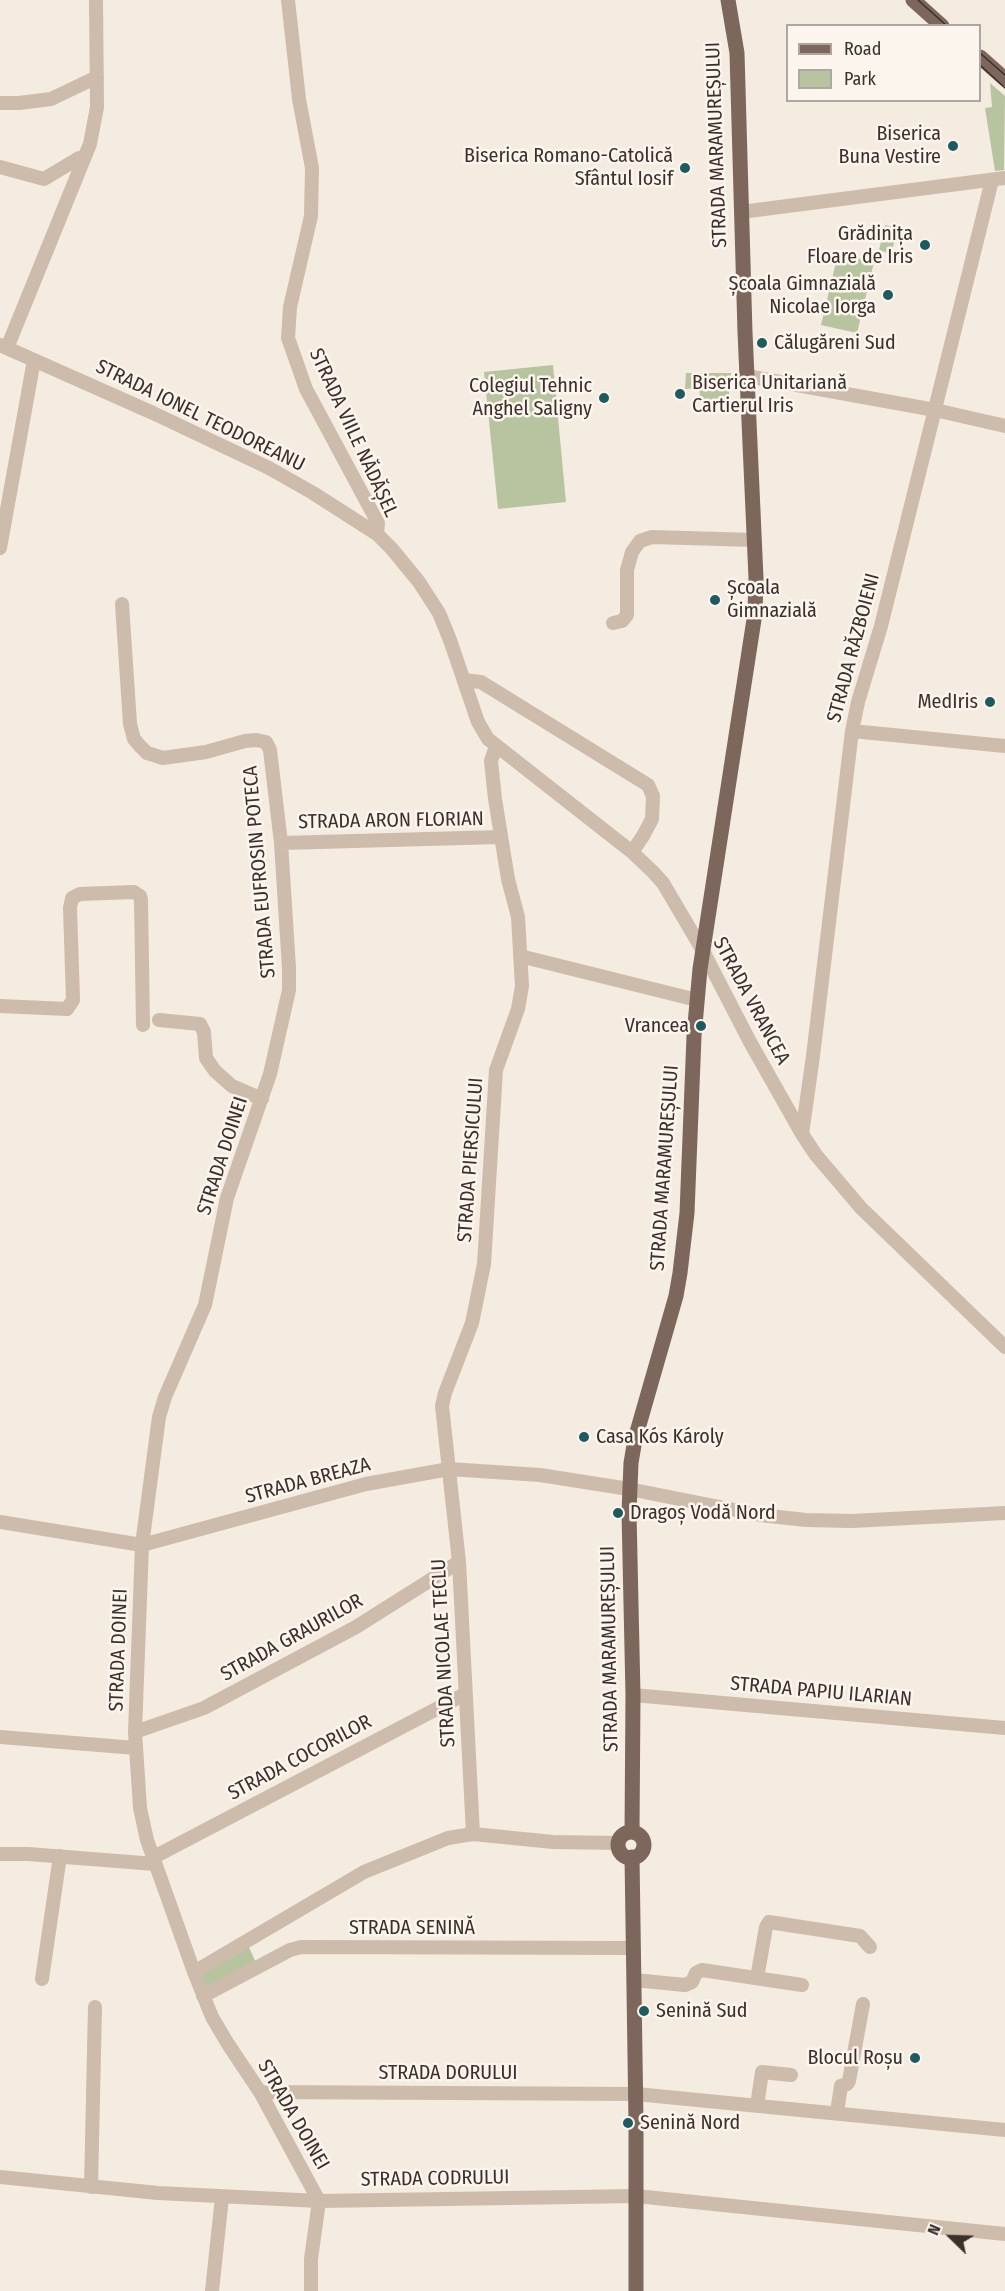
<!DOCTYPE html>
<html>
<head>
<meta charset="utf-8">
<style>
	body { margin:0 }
	#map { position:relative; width:1005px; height:2291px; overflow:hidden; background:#f4ebe1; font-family:"Fira Sans Condensed",sans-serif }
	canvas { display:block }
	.legend { position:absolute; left:786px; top:24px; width:195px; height:78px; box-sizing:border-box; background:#fbf5ee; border:2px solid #aea6a0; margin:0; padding:8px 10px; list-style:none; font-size:18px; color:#3b302b }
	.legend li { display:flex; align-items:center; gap:12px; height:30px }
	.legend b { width:30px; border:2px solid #aea6a0 }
	.north { position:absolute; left:921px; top:2207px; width:60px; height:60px; -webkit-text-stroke:4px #fbf5ee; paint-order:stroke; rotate:293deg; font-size:16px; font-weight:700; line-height:24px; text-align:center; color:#3b302b }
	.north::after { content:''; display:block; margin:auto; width:21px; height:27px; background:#3b302b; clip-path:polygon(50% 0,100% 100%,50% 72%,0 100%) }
</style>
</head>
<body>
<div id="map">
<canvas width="1005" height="2291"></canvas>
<ul class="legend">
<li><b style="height:8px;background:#7d675c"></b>Road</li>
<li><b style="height:16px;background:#b8c4a0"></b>Park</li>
</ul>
<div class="north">N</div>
</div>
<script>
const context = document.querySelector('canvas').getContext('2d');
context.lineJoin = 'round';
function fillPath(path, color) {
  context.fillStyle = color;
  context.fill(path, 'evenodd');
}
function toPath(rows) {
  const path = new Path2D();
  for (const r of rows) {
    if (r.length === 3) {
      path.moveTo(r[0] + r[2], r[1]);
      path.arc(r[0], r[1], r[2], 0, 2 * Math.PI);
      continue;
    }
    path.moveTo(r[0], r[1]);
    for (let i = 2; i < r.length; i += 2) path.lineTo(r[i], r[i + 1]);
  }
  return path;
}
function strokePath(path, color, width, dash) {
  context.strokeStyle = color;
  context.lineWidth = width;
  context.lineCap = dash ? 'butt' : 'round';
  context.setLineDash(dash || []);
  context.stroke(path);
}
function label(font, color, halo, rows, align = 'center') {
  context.font = font + ' "Fira Sans Condensed",sans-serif';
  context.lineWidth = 5;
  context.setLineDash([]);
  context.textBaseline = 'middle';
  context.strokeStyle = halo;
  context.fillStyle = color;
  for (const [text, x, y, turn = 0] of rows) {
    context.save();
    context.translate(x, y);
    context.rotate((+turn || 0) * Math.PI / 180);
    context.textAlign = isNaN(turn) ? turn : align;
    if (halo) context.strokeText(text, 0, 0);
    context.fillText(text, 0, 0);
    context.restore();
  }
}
const green = toPath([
	[990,83,1005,96,1004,170,995,171,985,108,992,107],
	[885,225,898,228,891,254,879,250],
	[838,254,874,262,857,333,821,325],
	[553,365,566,502,498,509,484,372],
	[686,373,731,373,728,405,701,403,699,388,685,389],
	[248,1945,256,1963,206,1989,199,1975]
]);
const minor = toPath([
	[288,0,299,99,312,168,311,216,290,307,288,338,306,389,378,523,377,534],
	[0,103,19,103,51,99,97,77],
	[0,167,44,179,79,158,84,159],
	[741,212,1005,178],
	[0,345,153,413,269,468,313,493,377,534,392,549,419,582,439,613,450,640,478,722,488,739,632,852,653,872,663,883,703,951,750,1042,802,1134,816,1155,861,1208,1005,1347],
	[7,348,90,144,97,107,96,0],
	[747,376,935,410,1005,426],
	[0,548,34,360],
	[122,604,130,724,134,739,140,746,147,753,163,758,206,752,245,741,256,740,266,742,270,750,281,843,289,968,289,990,270,1074,227,1198,205,1305,165,1397,159,1417,142,1545,135,1732,140,1808,147,1840,194,1972,212,2017,228,2044,260,2092,319,2201,311,2259,311,2291],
	[613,623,622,621,627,615,627,570,632,552,640,541,652,537,754,540],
	[464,680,481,682,489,687,648,785,653,796,652,819,643,836,632,852],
	[852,731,1005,746],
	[281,843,501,837],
	[520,956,697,1000],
	[0,1006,67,1009,73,1000,70,908,72,898,80,894,134,892,140,896,141,900,143,1025],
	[159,1020,200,1024,204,1032,206,1058,215,1071,232,1086,262,1099],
	[802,1134,813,1056,852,731,858,702,881,626,992,180],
	[0,1522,142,1545,366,1484,449,1469,540,1475,629,1489,760,1515,806,1520,852,1521,1005,1513],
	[633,1695,1005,1728],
	[135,1732,204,1708,356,1627,459,1562],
	[0,1737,136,1748],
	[473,1834,459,1562,442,1406,445,1393,472,1323,484,1264,496,1070,518,1009,522,986,518,917,508,879,495,799,491,761,496,746],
	[0,1854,28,1854,155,1864],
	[152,1858,465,1694],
	[194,1972,364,1872,448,1838,473,1834,553,1842,618,1843],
	[757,1978,766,1927,769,1922,860,1936,870,1947],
	[42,1979,60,1856],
	[634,1980,685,1985,692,1982,696,1973,702,1970,802,1985],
	[203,1996,290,1950,301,1947,633,1948],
	[260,2092,636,2094,1005,2130],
	[757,2106,762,2072,791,2075],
	[837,2112,841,2086,847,2084,849,2081,863,2004],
	[0,2177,158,2193,319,2201,636,2196,1005,2234],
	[91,2187,95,2007],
	[212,2291,222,2197]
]);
const major = toPath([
	[913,0,942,26],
	[980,57,1005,79],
	[632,1832,633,1695,629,1512,631,1463,635,1439,676,1296,680,1273,687,1213,694,1036,700,969,755,613,756,578,745,332,737,53,728,0],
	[631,1845,13],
	[632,1857,636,2122,636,2291]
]);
const tram = toPath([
	[918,0,947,26],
	[980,53,1005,75],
	[980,65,1005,88]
]);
const markers = [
	[953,146,6,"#1f5a5e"],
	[685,168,6,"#1f5a5e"],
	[925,245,6,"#1f5a5e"],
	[888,295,6,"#1f5a5e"],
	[762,343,6,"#1f5a5e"],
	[680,394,6,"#1f5a5e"],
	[604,398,6,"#1f5a5e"],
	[715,600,6,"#1f5a5e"],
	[990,702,6,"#1f5a5e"],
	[701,1026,6,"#1f5a5e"],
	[584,1437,6,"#1f5a5e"],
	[618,1513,6,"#1f5a5e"],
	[644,2011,6,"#1f5a5e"],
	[915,2058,6,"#1f5a5e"],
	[628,2123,6,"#1f5a5e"]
];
const poiNames = [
	["Biserica",941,134],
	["Buna Vestire",941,157],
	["Biserica Romano-Catolică",673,156],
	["Sfântul Iosif",673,179],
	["Grădinița",913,234],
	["Floare de Iris",913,257],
	["Școala Gimnazială",876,284],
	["Nicolae Iorga",876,307],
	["Călugăreni Sud",774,343,"left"],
	["Biserica Unitariană",692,383,"left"],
	["Cartierul Iris",692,406,"left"],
	["Colegiul Tehnic",592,386],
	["Anghel Saligny",592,409],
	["Școala",727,588,"left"],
	["Gimnazială",727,611,"left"],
	["MedIris",978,702],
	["Vrancea",689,1026],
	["Casa Kós Károly",596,1437,"left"],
	["Dragoș Vodă Nord",630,1513,"left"],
	["Senină Sud",656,2011,"left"],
	["Blocul Roșu",903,2058],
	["Senină Nord",640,2123,"left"]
];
const streetNames = [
	["STRADA MARAMUREȘULUI",717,145,-92],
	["STRADA IONEL TEODOREANU",200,416,26],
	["STRADA VIILE NĂDĂȘEL",353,433,65],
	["STRADA RĂZBOIENI",854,648,-75],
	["STRADA ARON FLORIAN",391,821,-1],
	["STRADA EUFROSIN POTECA",260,872,-95],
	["STRADA VRANCEA",751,1001,62],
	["STRADA DOINEI",223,1156,-72],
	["STRADA PIERSICULUI",471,1160,-86],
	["STRADA MARAMUREȘULUI",665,1168,-86],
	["STRADA BREAZA",308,1481,-15],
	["STRADA GRAURILOR",292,1638,-29],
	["STRADA MARAMUREȘULUI",610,1649,-91],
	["STRADA DOINEI",119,1650,-88],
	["STRADA NICOLAE TECLU",444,1653,-93],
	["STRADA PAPIU ILARIAN",821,1692,5],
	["STRADA COCORILOR",300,1758,-28],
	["STRADA SENINĂ",412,1928],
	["STRADA DORULUI",448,2073],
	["STRADA DOINEI",293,2115,60],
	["STRADA CODRULUI",435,2179,-1]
];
fillPath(green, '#b8c4a0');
strokePath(minor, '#cdbbac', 14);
strokePath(major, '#7d675c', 15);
strokePath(tram, '#3b302b', 1.5);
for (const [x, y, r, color] of markers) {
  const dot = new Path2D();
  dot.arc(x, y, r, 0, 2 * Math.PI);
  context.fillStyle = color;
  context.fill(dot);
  strokePath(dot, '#fbf5ee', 2);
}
label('20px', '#3b302b', '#fbf5ee', poiNames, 'right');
label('20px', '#3b302b', '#fbf5ee', streetNames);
</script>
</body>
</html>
